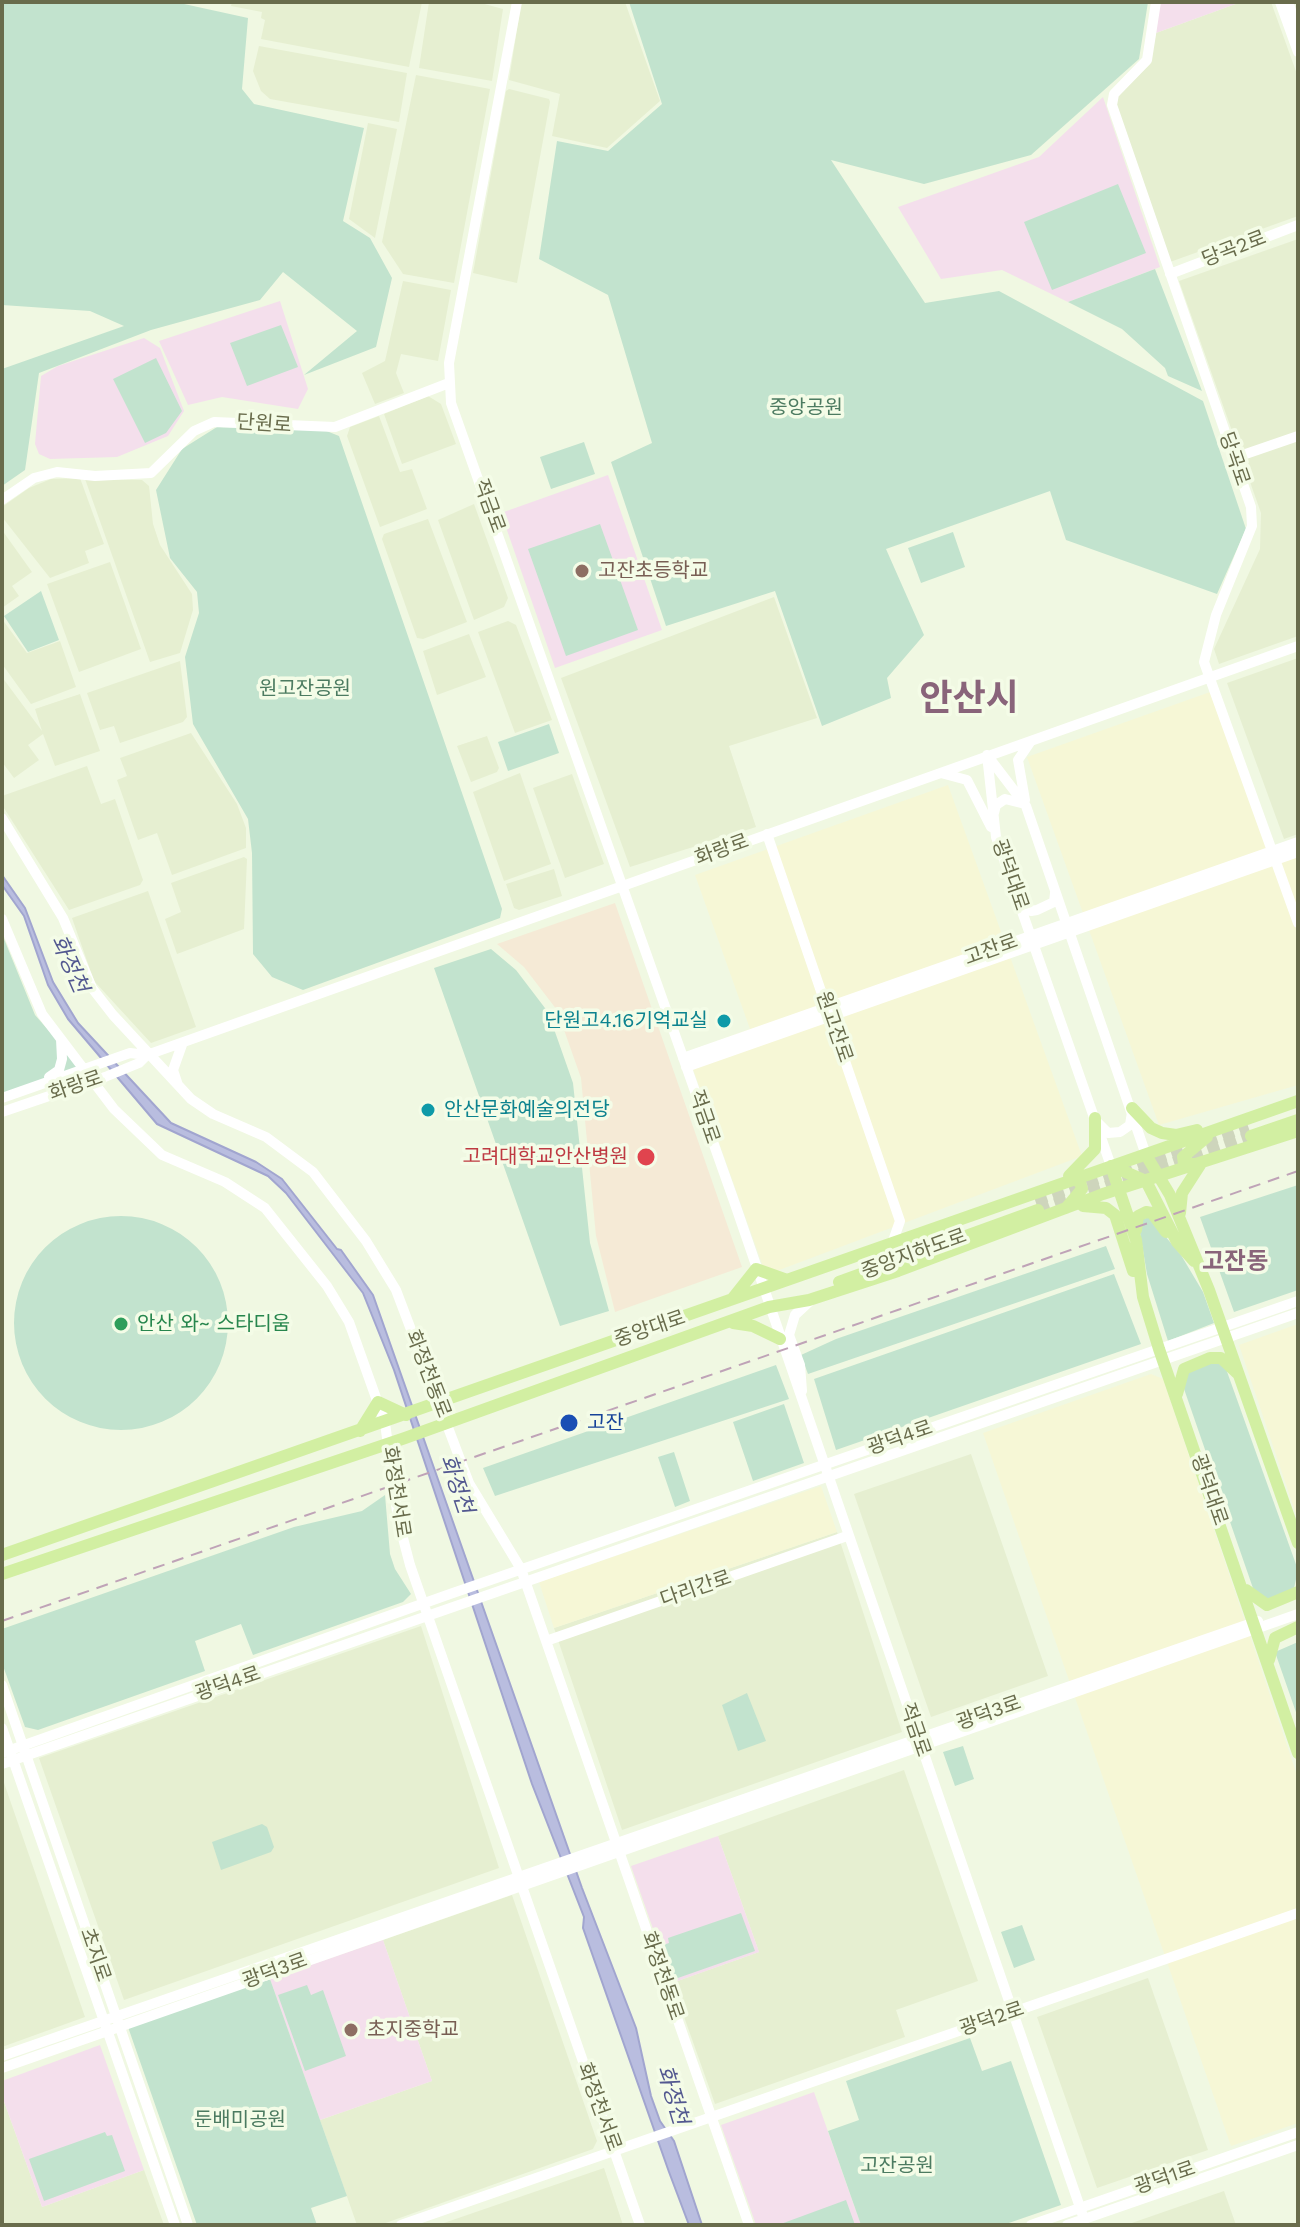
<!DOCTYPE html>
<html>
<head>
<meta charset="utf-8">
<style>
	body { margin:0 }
	#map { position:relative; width:1300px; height:2227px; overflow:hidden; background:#f0f8e2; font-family:"Work Sans",sans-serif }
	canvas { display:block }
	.frame { position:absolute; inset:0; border:4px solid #696c4c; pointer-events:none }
</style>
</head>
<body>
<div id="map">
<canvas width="1300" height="2227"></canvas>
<div class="frame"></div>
</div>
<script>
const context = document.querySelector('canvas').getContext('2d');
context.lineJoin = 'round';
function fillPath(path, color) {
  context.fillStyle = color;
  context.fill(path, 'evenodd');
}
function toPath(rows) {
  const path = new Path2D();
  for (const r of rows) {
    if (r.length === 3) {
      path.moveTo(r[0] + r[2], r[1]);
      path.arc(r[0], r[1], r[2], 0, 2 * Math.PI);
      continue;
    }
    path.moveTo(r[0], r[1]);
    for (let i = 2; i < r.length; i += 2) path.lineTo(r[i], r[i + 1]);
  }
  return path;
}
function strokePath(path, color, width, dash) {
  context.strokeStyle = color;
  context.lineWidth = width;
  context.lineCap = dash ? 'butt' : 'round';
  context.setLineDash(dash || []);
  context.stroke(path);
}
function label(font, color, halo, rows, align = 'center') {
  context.font = font + ' "Work Sans","Noto Sans KR",sans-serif';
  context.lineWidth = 7;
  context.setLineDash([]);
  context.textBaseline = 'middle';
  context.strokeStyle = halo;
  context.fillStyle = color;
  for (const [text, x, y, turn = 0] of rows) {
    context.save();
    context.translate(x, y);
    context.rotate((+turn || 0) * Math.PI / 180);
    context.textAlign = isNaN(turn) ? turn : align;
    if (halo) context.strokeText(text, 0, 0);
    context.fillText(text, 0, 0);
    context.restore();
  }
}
const residential = toPath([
	[232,2,422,2,409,67,261,39,265,20,261,18,262,12,231,6],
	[429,2,477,2,503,9,492,81,419,68],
	[527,2,625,2,660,101,607,148,552,136,560,94,509,80,521,4],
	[1241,2,1271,2,1298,77,1298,216,1170,262,1112,102,1150,64,1156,33],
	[259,46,407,73,399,122,270,99,261,91,253,71],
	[416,75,490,89,454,283,403,274,382,242],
	[509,89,549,99,550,102,517,283,473,273,506,91],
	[368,123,397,129,375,238,349,219],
	[1298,239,1298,636,1219,664,1214,649,1260,549,1261,513,1179,281],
	[403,281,451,290,438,361,401,354,396,373,404,393,375,404,362,373,385,361],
	[428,396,441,404,456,444,402,464,384,414],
	[379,416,400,472,412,469,427,509,380,527,347,436,350,427],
	[80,478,104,544,85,551,89,563,50,578,2,517,2,507,29,488,51,479],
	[85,479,142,480,149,486,153,524,160,545,192,594,193,610,180,653,150,662],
	[474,504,508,598,504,607,474,620,438,520],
	[428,519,467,622,423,639,417,638,382,539,384,534],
	[2,530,32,572,12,586,19,596,2,608],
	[110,562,141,649,79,672,47,584],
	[774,597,817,718,729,746,756,827,630,867,561,678],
	[2,619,27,653,60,641,76,687,31,704,2,664],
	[508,621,516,625,552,720,515,733,478,632],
	[469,634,486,677,437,695,423,651],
	[1298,658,1298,834,1284,839,1227,683],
	[180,661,187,717,183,722,120,743,114,726,100,730,87,693],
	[2,677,42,731,35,709,80,694,100,751,55,766,43,734,28,745,39,760,14,778,2,762],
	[191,733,237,804,246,828,246,848,172,875,157,833,138,840,117,780,127,776,120,758],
	[487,736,499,768,497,772,471,782,457,746],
	[87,766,101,804,115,799,143,880,140,885,69,910,2,805,2,796],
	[520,773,551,864,504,881,473,792],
	[572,774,604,864,565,878,533,788],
	[244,857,247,859,244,929,177,954,165,919,181,912,171,883],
	[554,869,562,896,519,910,514,908,506,884],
	[148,891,196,1027,151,1043,94,981,72,918],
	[971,1454,1048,1676,931,1717,854,1494],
	[837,1532,902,1732,622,1830,554,1628],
	[421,1626,499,1868,124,2000,39,1758],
	[904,1770,978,1981,896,2010,905,2037,715,2104,672,1983,759,1952,718,1836],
	[2,1777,85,2017,2,2047],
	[512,1895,597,2141,593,2149,380,2225,357,2225,320,2120,432,2081,383,1940],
	[1148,1978,1208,2150,1097,2188,1037,2017],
	[2,2096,42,2207,144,2170,164,2225,2,2225],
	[604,2168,623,2225,438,2225],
	[1224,2191,1236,2225,1126,2225]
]);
const commercial = toPath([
	[1213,691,1272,863,1298,854,1298,1085,1159,1125,1027,757],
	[948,785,1082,1156,766,1275,687,1052,750,1029,695,875],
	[1298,1324,1298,1520,1239,1345],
	[1151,1374,1163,1379,1298,1778,1298,2123,1231,2146,983,1433],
	[821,1486,837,1532,554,1628,539,1582]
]);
const education = toPath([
	[1160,2,1241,2,1156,33],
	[1103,97,1160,267,1068,302,1002,270,941,279,898,207,1039,157],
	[280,301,308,389,298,409,222,397,188,405,159,341],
	[144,338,160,348,184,411,168,436,117,457,50,459,39,454,35,444,41,376,58,366],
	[608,475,662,630,555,668,501,513],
	[718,1836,759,1952,672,1983,631,1866],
	[383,1940,432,2081,320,2120,270,1979],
	[100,2045,144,2170,42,2207,2,2096,2,2081],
	[814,2092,861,2225,756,2225,721,2125]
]);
const medical = toPath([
	[615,903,742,1267,615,1312,596,1236,581,1078,557,1010,524,967,497,944]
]);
const green = toPath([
	[2,2,175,2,248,18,242,89,254,104,364,128,343,221,370,238,392,278,376,347,304,375,357,331,283,272,260,300,151,330,39,373,25,470,2,486,2,369,124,326,90,311,2,305],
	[629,2,1148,2,1139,59,1031,155,924,184,831,160,925,303,999,291,1203,401,1246,529,1217,594,1066,540,1050,491,886,549,924,635,887,678,891,698,822,726,775,591,666,626,611,462,652,443,608,295,539,259,557,141,608,151,662,104],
	[1118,184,1146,253,1052,290,1024,222],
	[1155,269,1202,391,1168,376,1165,368,1122,329,1068,302],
	[281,325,298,367,247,386,230,343],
	[156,358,182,411,166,433,145,443,113,379],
	[217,427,324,430,339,436,502,909,500,918,303,990,272,977,253,954,252,853,248,819,193,724,185,657,199,613,197,592,170,558,156,490,182,449],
	[584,442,595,474,551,489,540,457],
	[600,524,638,630,566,656,528,549],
	[953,532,965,567,921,583,908,548],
	[41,591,59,640,28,652,4,616],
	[549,724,559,753,508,771,498,742],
	[2,934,35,1015,86,1073,2,1102],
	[491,949,516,970,548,1012,573,1083,590,1243,609,1311,560,1326,434,968],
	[1298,1185,1298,1290,1234,1312,1200,1217],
	[121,1323,107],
	[1149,1217,1181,1255,1203,1292,1214,1323,1168,1341,1147,1274,1139,1227,1141,1220],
	[1106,1246,1115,1269,808,1374,801,1355,836,1339],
	[1114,1274,1141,1344,836,1450,814,1379],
	[1210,1361,1225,1366,1298,1570,1293,1593,1270,1601,1255,1594,1183,1386,1183,1375],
	[776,1365,789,1399,495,1496,483,1468],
	[784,1404,804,1463,753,1481,733,1422],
	[674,1452,690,1501,675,1507,658,1457],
	[385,1495,390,1554,395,1569,411,1594,403,1602,253,1655,241,1624,195,1641,205,1671,38,1730,25,1727,2,1663,2,1629,294,1527,362,1511],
	[1298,1642,1298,1718,1275,1652],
	[747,1693,766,1741,738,1751,722,1705],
	[963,1746,974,1779,955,1786,943,1752],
	[262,1824,267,1827,274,1847,271,1852,221,1870,212,1842],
	[741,1913,755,1951,675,1979,663,1945,669,1943,668,1938],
	[1022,1925,1035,1960,1014,1968,1001,1932],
	[270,1979,347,2196,311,2208,317,2225,197,2225,128,2027],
	[307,1985,311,1995,323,1990,346,2056,305,2071,278,1995],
	[970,2038,982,2071,1011,2061,1061,2205,1003,2225,861,2225,828,2131,859,2120,846,2081],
	[105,2132,107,2136,112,2135,125,2171,44,2201,29,2159],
	[846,2200,855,2225,778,2225]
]);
const water = toPath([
	[2,875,25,908,53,982,78,1023,171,1123,256,1162,282,1179,337,1249,341,1250,373,1295,582,1888,636,2028,651,2096,660,2121,674,2141,702,2225,689,2225,669,2172,583,1928,584,1917,532,1784,394,1370,363,1293,286,1193,268,1176,157,1124,68,1019,48,985,24,916,2,885,2,875]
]);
const primaryTunnel = toPath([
	[1035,1200,1248,1126],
	[1038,1210,1251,1136]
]);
const secondary = toPath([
	[517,2,449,363,451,403,735,1204,1084,2219],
	[1156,2,1147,60,1114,94,1112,105,1251,507,1252,526,1216,615,1204,662,1298,923],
	[1280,2,1298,52],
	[1288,2,1298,30],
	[1170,274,1298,225],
	[1234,458,1298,436],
	[2,500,34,478,57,472,95,476,151,473,194,431,214,422,335,427,449,383],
	[987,755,1026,806,1146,1155],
	[987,755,996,837,1111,1166],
	[941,773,967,780,991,827],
	[1025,800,1018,760,1031,741],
	[994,813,996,805,1005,799,1021,803],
	[2,818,63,918,92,988,113,1015,191,1099,213,1114,266,1137,313,1172,366,1241,396,1290,469,1483,521,1569,749,2225],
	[767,834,900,1221],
	[1020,903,1031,911,1037,910,1054,902,1055,893],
	[2,919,42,1014,114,1109,162,1155,225,1182,265,1208,327,1286,349,1322,385,1423,398,1519,410,1565,640,2225],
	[683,1058,1298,842],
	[686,1067,1298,852],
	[49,1077,59,1070,62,1059,61,1039],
	[178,1085,173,1070,183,1042],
	[2,1098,130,1053,147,1055,1298,646],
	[2,1112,105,1077,139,1063,147,1055],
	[1098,1123,1108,1133,1120,1132,1130,1125,1132,1112],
	[893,1241,900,1221],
	[802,1391,800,1365,789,1335,795,1315,810,1301],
	[546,1641,847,1536],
	[2,1685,188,2225],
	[2,1728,175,2225],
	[2,1753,450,1594,1298,1301],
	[2,1764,1298,1313],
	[2,2056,1258,1621],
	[2,2068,1298,1614],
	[401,2225,1298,1913],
	[1031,2225,1298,2132],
	[1067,2225,1298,2145]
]);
const primary = toPath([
	[1132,1108,1151,1128,1162,1133,1176,1135,1197,1130],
	[1251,1136,1298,1120],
	[1146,1155,1170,1195,1209,1290,1298,1543],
	[1194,1164,1184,1164,1183,1157,1207,1137],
	[1111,1166,1136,1240,1143,1297,1159,1349,1298,1753],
	[1114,1167,1146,1181,1177,1242,1194,1261],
	[1069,1176,1095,1149,1095,1118],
	[1083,1206,1106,1208,1115,1215,1133,1271],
	[1066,1208,1082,1189,1080,1182,1072,1179],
	[1180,1213,1182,1193,1200,1165],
	[1136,1230,1138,1216,1146,1212,1152,1213,1166,1232],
	[839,1282,1038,1210],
	[733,1298,756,1269,787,1280],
	[733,1323,753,1326,780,1339],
	[1177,1394,1184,1369,1210,1358,1221,1358,1238,1374],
	[360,1431,378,1402,406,1415],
	[2,1555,1298,1101],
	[2,1574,405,1438,769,1307,809,1300,898,1271,1103,1194,1298,1131],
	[1246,1590,1267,1605,1298,1592],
	[1269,1660,1275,1638,1298,1627]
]);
const rail = toPath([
	[2,1621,1298,1171]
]);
const markers = [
	[582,571,8,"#8d6e63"],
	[724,1021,8,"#0f9aa8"],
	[428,1110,8,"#0f9aa8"],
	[646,1157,10,"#e0444e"],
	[121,1324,8,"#2e9e5b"],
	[569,1423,10,"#1a4fb4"],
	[351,2030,8,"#8d6e63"]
];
const streetNames = [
	["당곡2로",1234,249,-21],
	["단원로",264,424,4],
	["당곡로",1234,459,71],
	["적금로",489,506,70],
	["화랑로",722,850,-20],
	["광덕대로",1010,875,71],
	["고잔로",991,950,-20],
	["원고잔로",834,1027,71],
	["화랑로",76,1086,-19],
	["적금로",704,1117,71],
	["중앙지하도로",914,1254,-20],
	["중앙대로",650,1329,-19],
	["화정천동로",428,1374,69],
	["광덕4로",900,1438,-19],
	["광덕대로",1209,1490,71],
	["화정천서로",396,1492,81],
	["다리간로",696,1589,-19],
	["광덕4로",228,1684,-19],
	["광덕3로",989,1713,-19],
	["적금로",915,1730,71],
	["초지로",95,1955,71],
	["광덕3로",275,1971,-20],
	["화정천동로",662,1976,71],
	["광덕2로",992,2019,-19],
	["화정천서로",599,2107,70],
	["광덕1로",1165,2178,-19]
];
const parkNames = [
	["중앙공원",806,408],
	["원고잔공원",305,689],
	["둔배미공원",240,2120],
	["고잔공원",897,2166]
];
const educationNames = [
	["고잔초등학교",598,571],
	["초지중학교",367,2030]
];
const cultureNames = [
	["단원고4.16기억교실",708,1021],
	["안산문화예술의전당",444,1110,"left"]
];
const healthNames = [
	["고려대학교안산병원",628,1157]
];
const leisureNames = [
	["안산 와~ 스타디움",137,1324]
];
const transitNames = [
	["고잔",587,1423]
];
const waterNames = [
	["화정천",69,964,66],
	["화정천",456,1484,71],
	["화정천",672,2095,73]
];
const quarterNames = [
	["고잔동",1235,1262]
];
const townNames = [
	["안산시",969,699]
];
fillPath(residential, '#e6efd1');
fillPath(commercial, '#f6f7d6');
fillPath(education, '#f4dfec');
fillPath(medical, '#f5ead6');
fillPath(green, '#c2e3ce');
fillPath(water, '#b9bddf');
strokePath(water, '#a1a5cf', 2);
strokePath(primaryTunnel, '#ced5bc', 12, [12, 6]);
strokePath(secondary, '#fff', 10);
strokePath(primary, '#d2efa2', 12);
strokePath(rail, '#bfa3b7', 2, [12, 8]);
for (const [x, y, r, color] of markers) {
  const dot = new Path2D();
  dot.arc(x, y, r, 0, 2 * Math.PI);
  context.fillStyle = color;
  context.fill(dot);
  strokePath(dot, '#f4fce7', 3);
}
label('20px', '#696c4c', '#f4fce7', streetNames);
label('20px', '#4c7b61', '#f4fce7', parkNames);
label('20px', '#785e54', '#f4fce7', educationNames, 'left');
label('20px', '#0d838f', '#f4fce7', cultureNames, 'right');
label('20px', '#be3a42', '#f4fce7', healthNames, 'right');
label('20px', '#27864d', '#f4fce7', leisureNames, 'left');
label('20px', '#164399', '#f4fce7', transitNames, 'left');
label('italic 22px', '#535890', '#f4fce7', waterNames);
label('bold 24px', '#89647a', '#f4fce7', quarterNames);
label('bold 36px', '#89647a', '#f4fce7', townNames);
</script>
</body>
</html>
